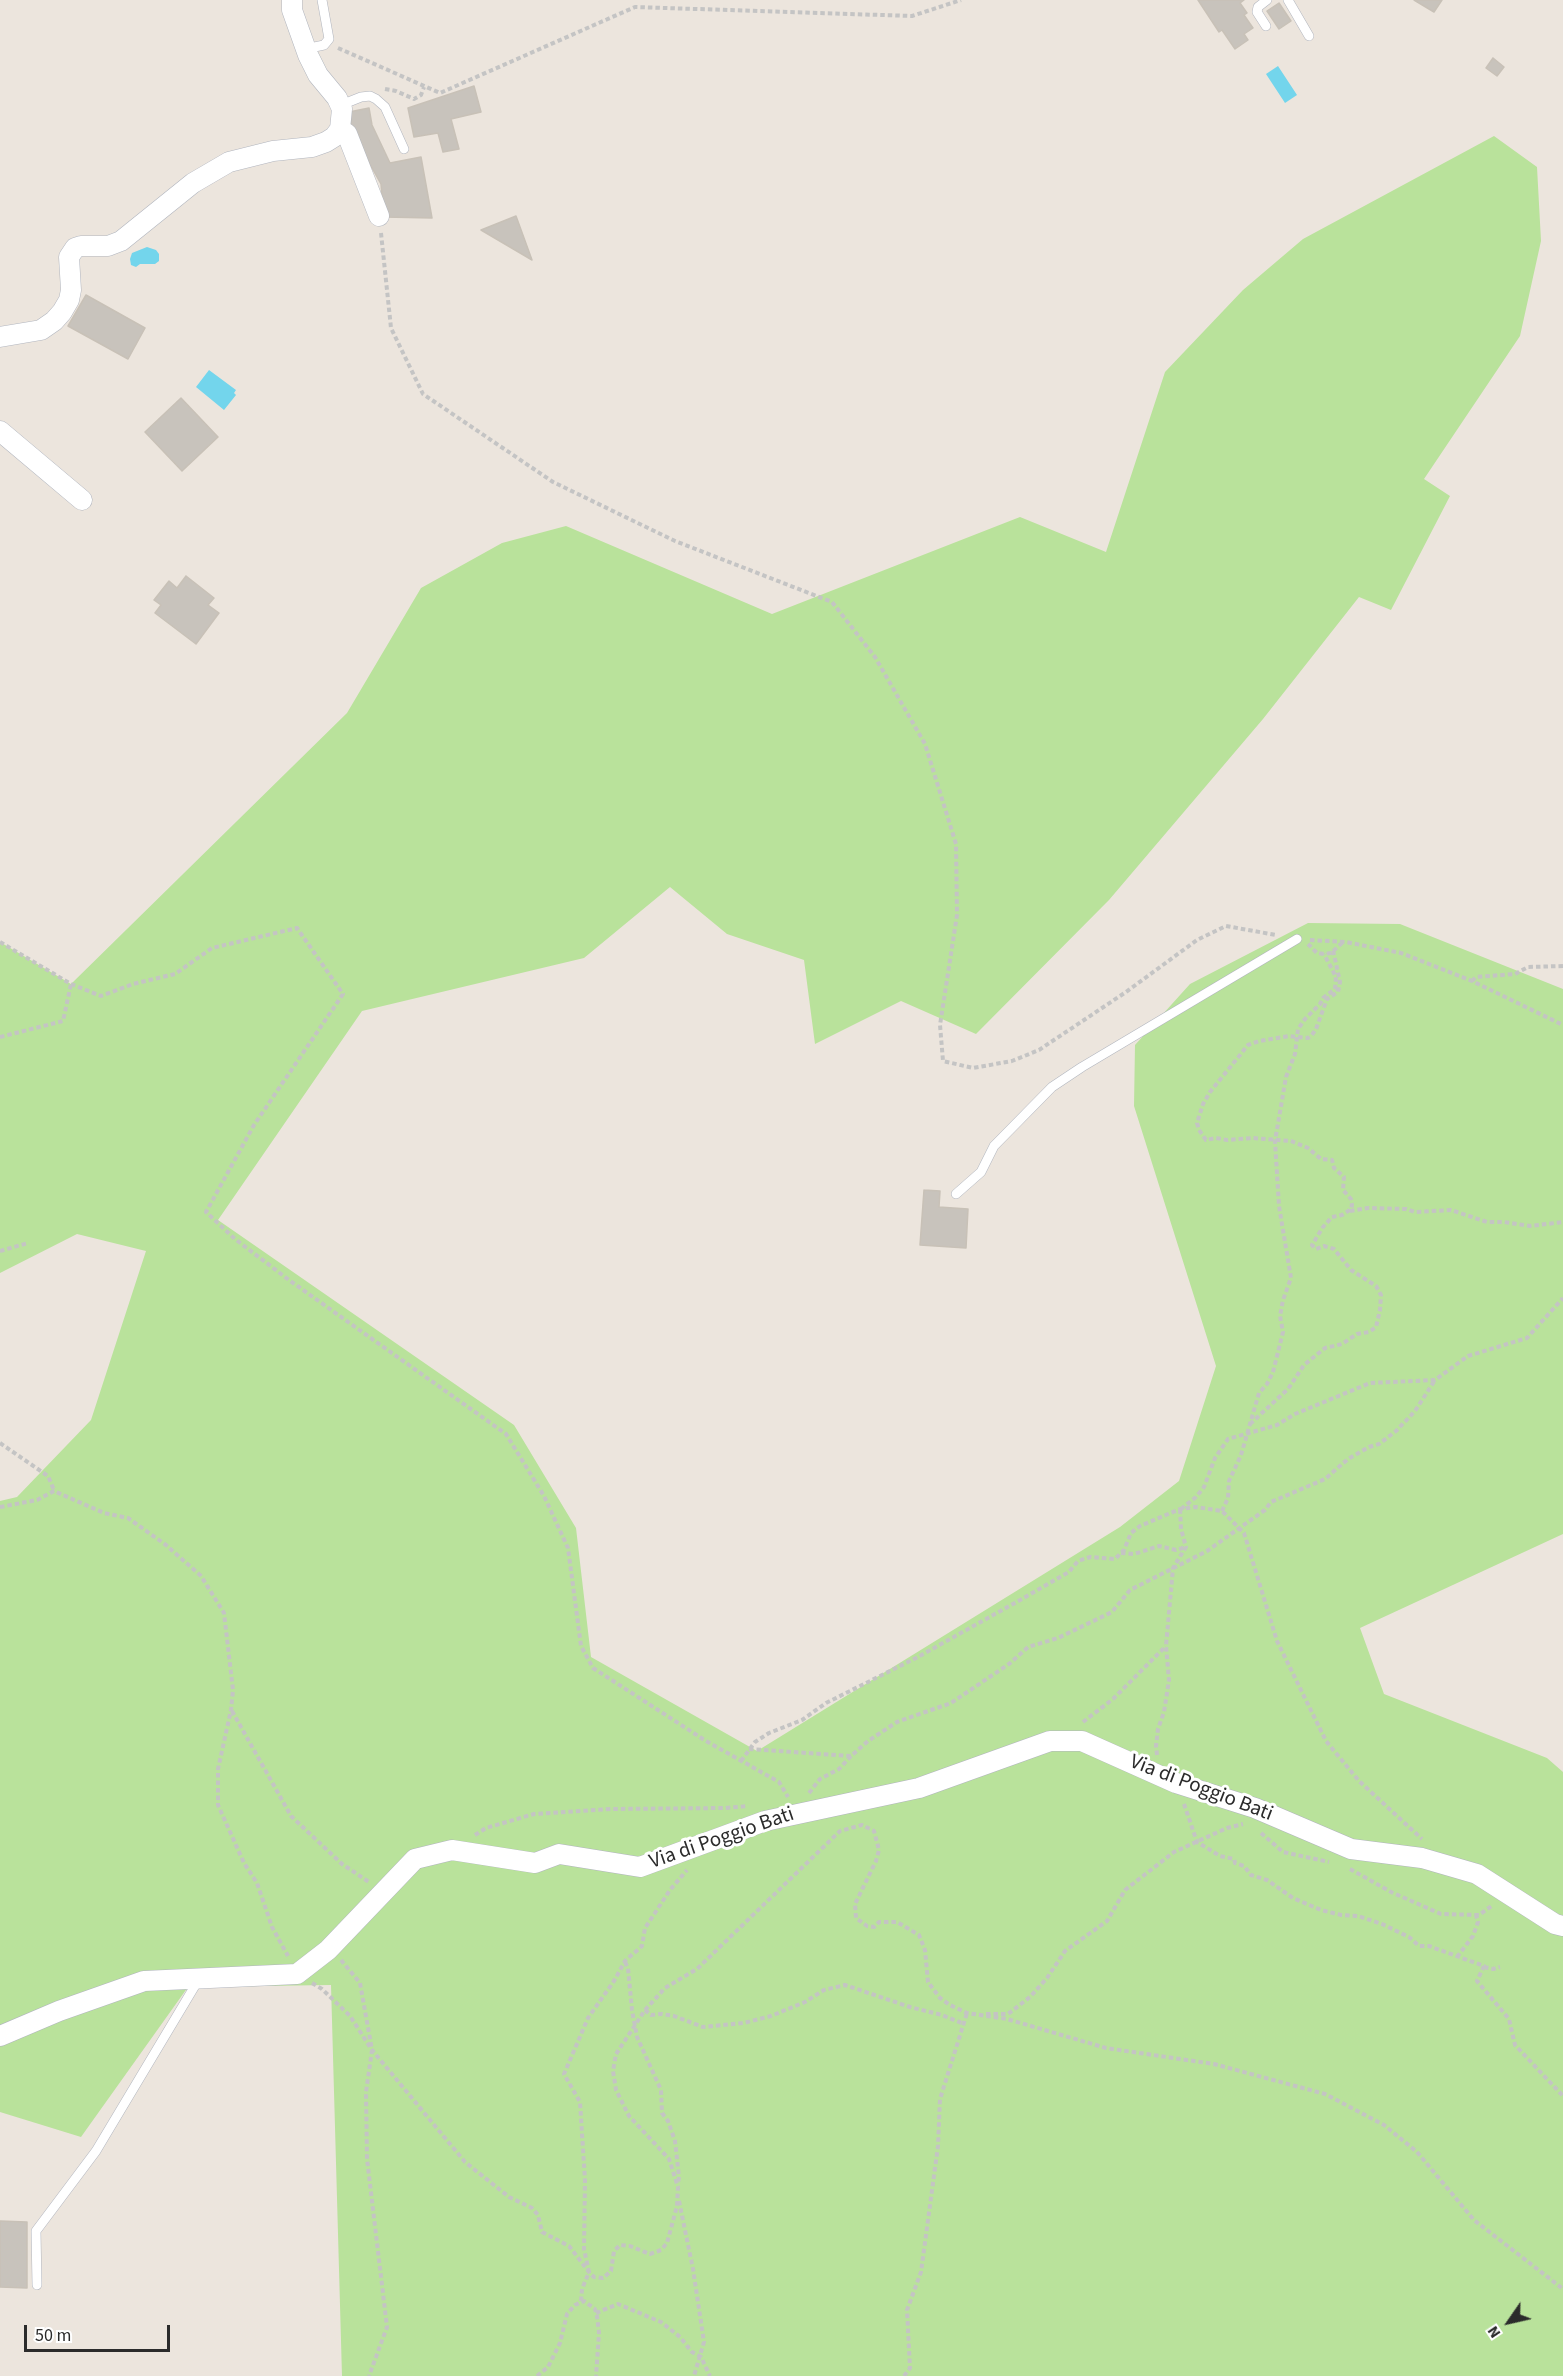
<!DOCTYPE html>
<html>
<head>
<meta charset="utf-8">
<style>
	body { margin:0 }
	#map { position:relative; width:1563px; height:2376px; overflow:hidden; background:#ece5dd; font-family:"Source Sans 3",sans-serif }
	canvas { display:block }
	.north { position:absolute; left:1479px; top:2292px; width:60px; height:60px; -webkit-text-stroke:4px #fff; paint-order:stroke; rotate:236deg; font-size:16px; font-weight:700; line-height:24px; text-align:center; color:#2b2b2b }
	.north::after { content:''; display:block; margin:auto; width:21px; height:27px; background:#2b2b2b; clip-path:polygon(50% 0,100% 100%,50% 72%,0 100%) }
	.scale { position:absolute; left:24px; top:2325px; width:146px; height:27px; box-sizing:border-box; border:3px solid #2b2b2b; border-top:0; padding-left:8px; font-size:18px; line-height:21px; white-space:nowrap; color:#2b2b2b; -webkit-text-stroke:4px #fff; paint-order:stroke }
</style>
</head>
<body>
<div id="map">
<canvas width="1563" height="2376"></canvas>
<div class="north">N</div>
<div class="scale">50 m</div>
</div>
<script>
const context = document.querySelector('canvas').getContext('2d');
context.lineJoin = 'round';
function fillPath(path, color) {
  context.fillStyle = color;
  context.fill(path, 'evenodd');
}
function toPath(rows) {
  const path = new Path2D();
  for (const r of rows) {
    path.moveTo(r[0], r[1]);
    for (let i = 2; i < r.length; i += 2) path.lineTo(r[i], r[i + 1]);
  }
  return path;
}
function strokePath(path, color, width, dash) {
  context.strokeStyle = color;
  context.lineWidth = width;
  context.lineCap = dash ? 'butt' : 'round';
  context.setLineDash(dash || []);
  context.stroke(path);
}
function label(font, color, halo, rows, align = 'center') {
  context.font = font + ' "Source Sans 3",sans-serif';
  context.lineWidth = 6;
  context.setLineDash([]);
  context.textBaseline = 'middle';
  context.strokeStyle = halo;
  context.fillStyle = color;
  for (const [text, x, y, turn = 0] of rows) {
    context.save();
    context.translate(x, y);
    context.rotate((+turn || 0) * Math.PI / 180);
    context.textAlign = isNaN(turn) ? turn : align;
    if (halo) context.strokeText(text, 0, 0);
    context.fillText(text, 0, 0);
    context.restore();
  }
}
const green = toPath([
	[1494,136,1537,167,1541,241,1520,336,1424,479,1450,496,1391,610,1359,597,1263,719,1109,900,976,1034,901,1001,815,1044,804,960,727,934,670,887,584,958,362,1011,218,1220,514,1425,576,1528,591,1657,757,1751,1120,1527,1179,1481,1216,1366,1134,1106,1135,1045,1190,984,1308,923,1400,924,1563,989,1563,1534,1360,1628,1384,1694,1547,1758,1563,1772,1563,2376,342,2376,331,1985,188,1987,81,2137,0,2112,0,1501,17,1497,91,1420,146,1251,77,1234,0,1273,0,942,71,984,347,713,421,588,502,543,566,526,772,614,1020,517,1106,552,1165,372,1243,290,1303,239]
]);
const water = toPath([
	[1278,66,1297,95,1285,103,1266,74],
	[147,247,156,250,159,254,159,261,155,264,140,264,136,267,131,265,130,259,132,253],
	[209,370,236,390,234,393,236,395,224,410,196,387]
]);
const building = toPath([
	[1198,0,1244,0,1240,3,1247,13,1244,15,1253,28,1244,34,1248,40,1235,49,1222,30,1219,32,1198,0],
	[1414,0,1442,0,1434,12,1414,0],
	[1279,3,1291,21,1279,29,1267,11,1279,3],
	[1493,58,1504,67,1497,76,1486,68,1493,58],
	[474,86,481,112,451,119,459,149,443,152,438,133,414,137,408,108,474,86],
	[369,108,372,125,390,163,421,157,432,218,384,217,381,184,352,132,349,112,369,108],
	[516,216,532,260,481,230,516,216],
	[86,295,145,328,128,359,68,326,86,295],
	[181,398,218,437,182,471,145,432,181,398],
	[186,576,214,598,208,605,219,613,196,644,155,613,161,605,154,600,169,581,177,588,186,576],
	[924,1190,940,1191,939,1207,968,1209,966,1248,920,1245,924,1190],
	[0,2221,27,2222,27,2288,0,2287,0,2221]
]);
const path = toPath([
	[338,48,440,93,635,7,912,16,961,0],
	[385,89,396,91,414,99,421,95,424,87],
	[381,233,391,328,423,394,553,482,675,541,832,602,875,657,925,744,956,844,957,915,940,1025,943,1061,973,1068,1012,1061,1039,1050,1126,992,1197,940,1226,926,1276,935],
	[1310,940,1346,942,1401,953,1472,981,1563,1025],
	[0,942,71,984,101,996,133,984,175,974,212,948,297,928,343,994,254,1125,206,1212,235,1239,289,1280,506,1434,544,1496,568,1548,581,1646,593,1668,706,1741,779,1782,788,1797],
	[1308,944,1317,953,1324,954,1331,953,1342,943],
	[1472,981,1476,977,1515,974,1528,967,1563,966],
	[0,1037,63,1021,71,984],
	[1350,1211,1368,1208,1406,1209,1415,1212,1451,1210,1487,1222,1504,1222,1530,1226,1563,1222],
	[0,1251,28,1243],
	[1250,1424,1288,1389,1304,1365,1325,1348,1342,1344,1357,1334,1369,1332,1376,1327,1380,1310,1381,1295,1376,1286,1351,1270,1334,1249,1324,1246,1316,1249,1312,1245,1323,1227,1332,1217,1342,1215,1351,1209,1352,1205,1351,1199,1343,1190,1344,1177,1334,1168,1332,1160,1321,1159,1308,1148,1291,1141,1253,1138,1227,1140,1216,1138,1206,1140,1199,1130,1197,1123,1203,1104,1210,1092,1248,1045,1259,1041,1289,1036,1308,1038,1312,1035,1316,1029,1327,999,1338,992,1340,982,1333,950],
	[0,1443,48,1476,54,1490],
	[0,1507,37,1500,54,1491,104,1513,128,1518,166,1545,201,1576,224,1613,233,1690,231,1710,218,1769,218,1805,244,1863,257,1883,272,1927,288,1956],
	[1181,1509,1196,1497,1204,1487,1215,1458,1228,1439,1277,1425,1295,1414,1370,1383,1435,1380,1468,1356,1527,1338,1563,1298],
	[1222,1511,1228,1498,1229,1481,1241,1455,1259,1393,1267,1384,1273,1372,1283,1332,1280,1316,1283,1300,1291,1278,1279,1206,1275,1141,1286,1077,1295,1054,1298,1029,1305,1019,1320,1004,1323,998,1335,989,1336,977,1324,954],
	[1121,1553,1134,1554,1159,1546,1176,1550,1186,1547],
	[232,1711,291,1816,342,1864,369,1882],
	[1083,1722,1113,1699,1166,1646],
	[749,1749,851,1756,868,1741,897,1722,951,1703,1009,1664,1028,1647,1058,1638,1112,1612,1130,1590,1207,1551,1265,1510,1271,1502,1325,1479,1348,1459,1369,1447,1379,1444,1396,1431,1415,1411,1435,1380],
	[1157,1755,1156,1746,1158,1729,1164,1712,1169,1680,1166,1646,1173,1568,1186,1547,1181,1529,1180,1509],
	[741,1761,755,1742,769,1733,802,1720,826,1703,916,1658,1013,1604,1069,1572,1078,1561,1090,1557,1115,1559,1124,1550,1131,1533,1140,1526,1180,1509,1196,1507,1222,1511,1244,1533,1277,1641,1326,1741,1359,1781,1422,1839],
	[809,1793,820,1779,839,1769,851,1756],
	[1184,1804,1197,1842,1220,1856,1234,1859,1235,1863,1244,1866,1251,1875,1267,1880,1293,1898,1321,1910,1341,1915,1358,1916,1382,1924,1409,1937,1419,1946,1429,1946,1484,1966,1477,1981,1509,2019,1515,2045,1563,2096],
	[1261,1833,1283,1852,1329,1862],
	[475,1835,486,1828,534,1814,611,1809,725,1808,748,1806],
	[1350,1869,1391,1892,1441,1914,1479,1915,1493,1905],
	[1457,1957,1473,1936,1478,1922,1476,1915],
	[341,1960,360,1983,372,2050,366,2092,367,2159,387,2327,369,2376],
	[625,1962,628,1968,632,2010,637,2037,661,2090,662,2113,668,2121,675,2141,679,2177,678,2184],
	[1484,1967,1493,1969,1500,1967],
	[312,1983,322,1989,350,2016,372,2050,465,2162,509,2197,532,2208,538,2215,542,2232,569,2246,589,2272,594,2277,603,2278,611,2271,614,2251,620,2245,630,2246,650,2254,661,2250,667,2243,677,2206,678,2187,669,2159,629,2116,616,2090,613,2071,616,2054,645,2010,665,1988,697,1969,840,1831,862,1825,874,1831,879,1850,876,1861,855,1904,856,1918,867,1926,874,1927,879,1922,897,1922,919,1935,925,1950,928,1982,940,1998,950,2005,967,2013,1007,2019,1106,2048,1214,2064,1325,2094,1384,2125,1417,2152,1474,2220,1563,2289],
	[645,2010,651,2015,662,2014,674,2016,703,2027,744,2023,771,2016,805,2002,824,1990,845,1985,910,2007,942,2015,964,2024],
	[986,2014,1008,2014,1030,1997,1047,1978,1065,1951,1107,1921,1125,1890,1174,1852,1227,1828,1243,1824],
	[679,2201,693,2269,704,2342,694,2376],
	[581,2301,582,2289,589,2272,584,2249,585,2180,580,2102,564,2074,588,2018,614,1981,625,1961,642,1946,645,1928,670,1890,687,1870],
	[596,2313,618,2304,661,2322,680,2337,692,2352,701,2357,710,2376],
	[537,2376,548,2367,560,2343,567,2314,575,2305,584,2301,595,2309,597,2316,599,2333,596,2376],
	[904,2376,910,2368,907,2310,921,2272,938,2146,940,2099,967,2013,969,2013]
]);
const lane = toPath([
	[1288,0,1309,36],
	[1266,26,1257,12,1258,7,1267,0],
	[305,49,324,45,329,39,322,0],
	[341,105,361,97,370,96,376,99,385,107,404,149],
	[956,1194,981,1172,994,1146,1052,1087,1082,1067,1297,939],
	[37,2285,36,2231,96,2151,199,1979]
]);
const street = toPath([
	[340,129,347,134,379,216],
	[0,337,41,330,54,321,62,312,69,300,71,290,69,257,75,248,81,246,108,246,121,241,193,183,229,162,273,151,312,147,326,142,334,137,340,129,342,109,337,98,318,75,308,55,292,10,292,0],
	[0,431,82,500],
	[0,2036,59,2011,144,1981,297,1974,328,1950,415,1859,452,1850,535,1863,559,1854,640,1867,765,1821,919,1788,1050,1741,1082,1741,1176,1783,1255,1808,1351,1849,1422,1858,1477,1874,1555,1924,1563,1926]
]);
const streetNames = [
	["Via di Poggio Bati",1201,1789,21],
	["Via di Poggio Bati",722,1839,-19]
];
fillPath(green, '#b9e29b');
fillPath(water, '#73d5ec');
fillPath(building, '#c8c3bc');
strokePath(building, '#c8c1b7', 1.5);
strokePath(lane, '#b1b5be', 10);
strokePath(street, '#b1b5be', 21);
strokePath(path, '#c4c4c4', 4, [4.5, 3]);
strokePath(lane, '#fff', 9);
strokePath(street, '#fff', 20);
label('21px', '#2b2b2b', '#fff', streetNames);
</script>
</body>
</html>
